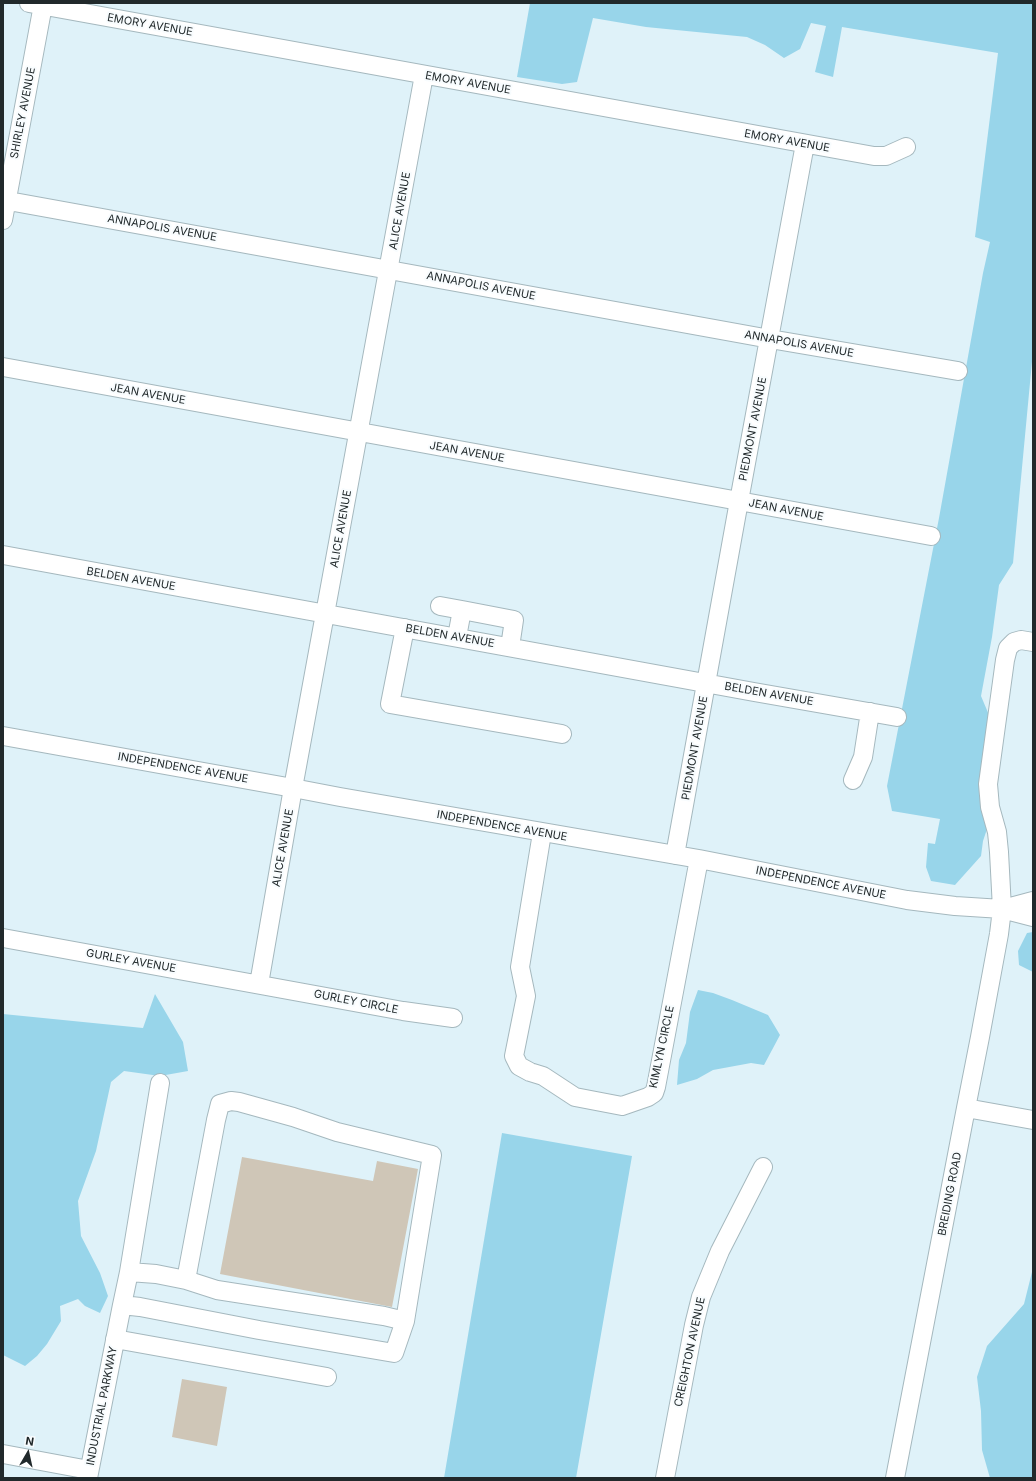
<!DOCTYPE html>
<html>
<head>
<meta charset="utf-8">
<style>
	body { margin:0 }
	#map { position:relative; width:1036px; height:1481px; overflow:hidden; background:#dff2f9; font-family:Inter,sans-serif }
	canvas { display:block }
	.frame { position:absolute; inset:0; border:4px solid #21292b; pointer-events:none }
	.north { position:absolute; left:8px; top:1433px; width:40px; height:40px; -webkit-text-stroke:3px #f8fcfe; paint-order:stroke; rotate:9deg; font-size:11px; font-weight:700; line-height:16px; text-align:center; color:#21292b }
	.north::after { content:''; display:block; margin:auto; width:14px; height:18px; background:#21292b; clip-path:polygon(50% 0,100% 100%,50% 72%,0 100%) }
</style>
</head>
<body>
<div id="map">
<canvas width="1036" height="1481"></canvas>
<div class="frame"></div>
<div class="north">N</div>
</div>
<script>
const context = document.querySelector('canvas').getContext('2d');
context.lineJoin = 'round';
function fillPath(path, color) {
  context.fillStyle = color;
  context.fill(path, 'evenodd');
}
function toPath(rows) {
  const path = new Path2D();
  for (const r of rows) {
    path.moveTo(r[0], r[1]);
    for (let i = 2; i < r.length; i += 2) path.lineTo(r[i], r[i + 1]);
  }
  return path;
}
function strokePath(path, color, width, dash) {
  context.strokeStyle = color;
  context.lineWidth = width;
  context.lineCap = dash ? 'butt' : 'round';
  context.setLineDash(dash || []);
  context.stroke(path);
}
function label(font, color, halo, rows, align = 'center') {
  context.font = font + ' Inter,sans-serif';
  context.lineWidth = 4;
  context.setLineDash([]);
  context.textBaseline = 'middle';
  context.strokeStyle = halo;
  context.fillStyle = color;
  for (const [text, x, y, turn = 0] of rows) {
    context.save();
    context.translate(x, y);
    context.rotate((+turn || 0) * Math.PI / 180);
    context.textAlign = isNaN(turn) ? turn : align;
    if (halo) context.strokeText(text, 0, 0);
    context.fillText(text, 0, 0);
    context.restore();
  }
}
const green = toPath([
	[530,3,1033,3,1033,351,1013,563,999,585,992,637,981,696,989,715,989,823,983,841,981,856,955,885,931,881,926,867,928,843,935,844,940,819,892,811,887,786,939,518,983,273,990,242,975,237,998,53,842,27,833,77,815,72,826,26,811,23,800,49,784,58,765,45,747,37,646,27,593,18,577,82,562,84,517,77],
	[1033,932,1033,972,1019,965,1018,951,1027,933],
	[698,990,713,993,732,1000,768,1015,780,1035,764,1065,751,1063,713,1070,697,1079,677,1085,679,1060,686,1043,690,1012],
	[155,994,183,1042,188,1071,160,1076,124,1071,111,1082,96,1151,78,1201,81,1236,100,1273,108,1296,100,1313,85,1306,78,1299,60,1306,61,1321,47,1344,37,1356,25,1366,3,1355,3,1014,143,1028],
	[502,1133,632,1156,576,1478,444,1478],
	[1033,1268,1033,1478,990,1478,982,1450,981,1411,977,1377,987,1346,1024,1304]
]);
const building = toPath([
	[242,1157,373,1181,377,1161,418,1169,392,1307,220,1274],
	[182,1379,227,1387,217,1446,172,1437]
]);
const minor = toPath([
	[29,3,874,156,886,156,906,147],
	[3,200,770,339,958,371],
	[3,220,43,5],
	[3,367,931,536],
	[3,555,754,692,897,717],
	[440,606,462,610],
	[405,628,390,704,562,734],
	[457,637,462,610,514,620,510,647],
	[3,736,293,788,340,797,699,859,907,900,955,906,1002,909,1033,917],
	[853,780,863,757,870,712],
	[542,833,520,967,526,996,514,1056,519,1066,530,1072,543,1076,575,1097,622,1106,648,1097,654,1093,656,1087,699,859],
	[675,855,739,501,805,144],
	[1003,909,1033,901],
	[3,938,403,1011,453,1018],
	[259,984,293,788,424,75],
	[966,1108,1033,1120],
	[129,1272,160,1083],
	[122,1305,129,1272,156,1274,186,1280,217,1290,384,1316,405,1321,432,1155,337,1132,293,1117,239,1102,231,1101,220,1104,216,1120,186,1280],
	[115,1339,327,1377],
	[3,1454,89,1470],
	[88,1478,122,1305,140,1307,259,1330,394,1353,405,1321],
	[665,1478,694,1325,701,1297,720,1251,763,1167],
	[895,1478,966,1108,980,1037,999,934,1002,909,999,852,997,832,990,807,988,784,1005,660,1008,648,1014,642,1021,640,1033,642]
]);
const streetNames = [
	["EMORY AVENUE",150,25,10],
	["EMORY AVENUE",468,83,10],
	["SHIRLEY AVENUE",23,113,-79],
	["EMORY AVENUE",787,141,10],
	["ALICE AVENUE",400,211,-80],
	["ANNAPOLIS AVENUE",162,228,10],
	["ANNAPOLIS AVENUE",481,286,11],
	["ANNAPOLIS AVENUE",799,344,10],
	["JEAN AVENUE",148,394,10],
	["PIEDMONT AVENUE",753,429,-79],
	["JEAN AVENUE",467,452,10],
	["JEAN AVENUE",786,510,11],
	["ALICE AVENUE",341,529,-80],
	["BELDEN AVENUE",131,579,10],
	["BELDEN AVENUE",450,636,10],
	["BELDEN AVENUE",769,694,10],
	["PIEDMONT AVENUE",695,748,-80],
	["INDEPENDENCE AVENUE",183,768,10],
	["INDEPENDENCE AVENUE",502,826,10],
	["ALICE AVENUE",283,848,-80],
	["INDEPENDENCE AVENUE",821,883,11],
	["GURLEY AVENUE",131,961,10],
	["GURLEY CIRCLE",356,1002,11],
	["KIMLYN CIRCLE",662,1047,-78],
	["BREIDING ROAD",950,1194,-79],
	["CREIGHTON AVENUE",690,1352,-78],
	["INDUSTRIAL PARKWAY",102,1406,-79]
];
fillPath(green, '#98d5ea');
fillPath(building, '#cfc6b7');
strokePath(minor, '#a5b8be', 20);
strokePath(minor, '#fff', 18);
label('11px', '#21292b', '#f8fcfe', streetNames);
</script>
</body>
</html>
